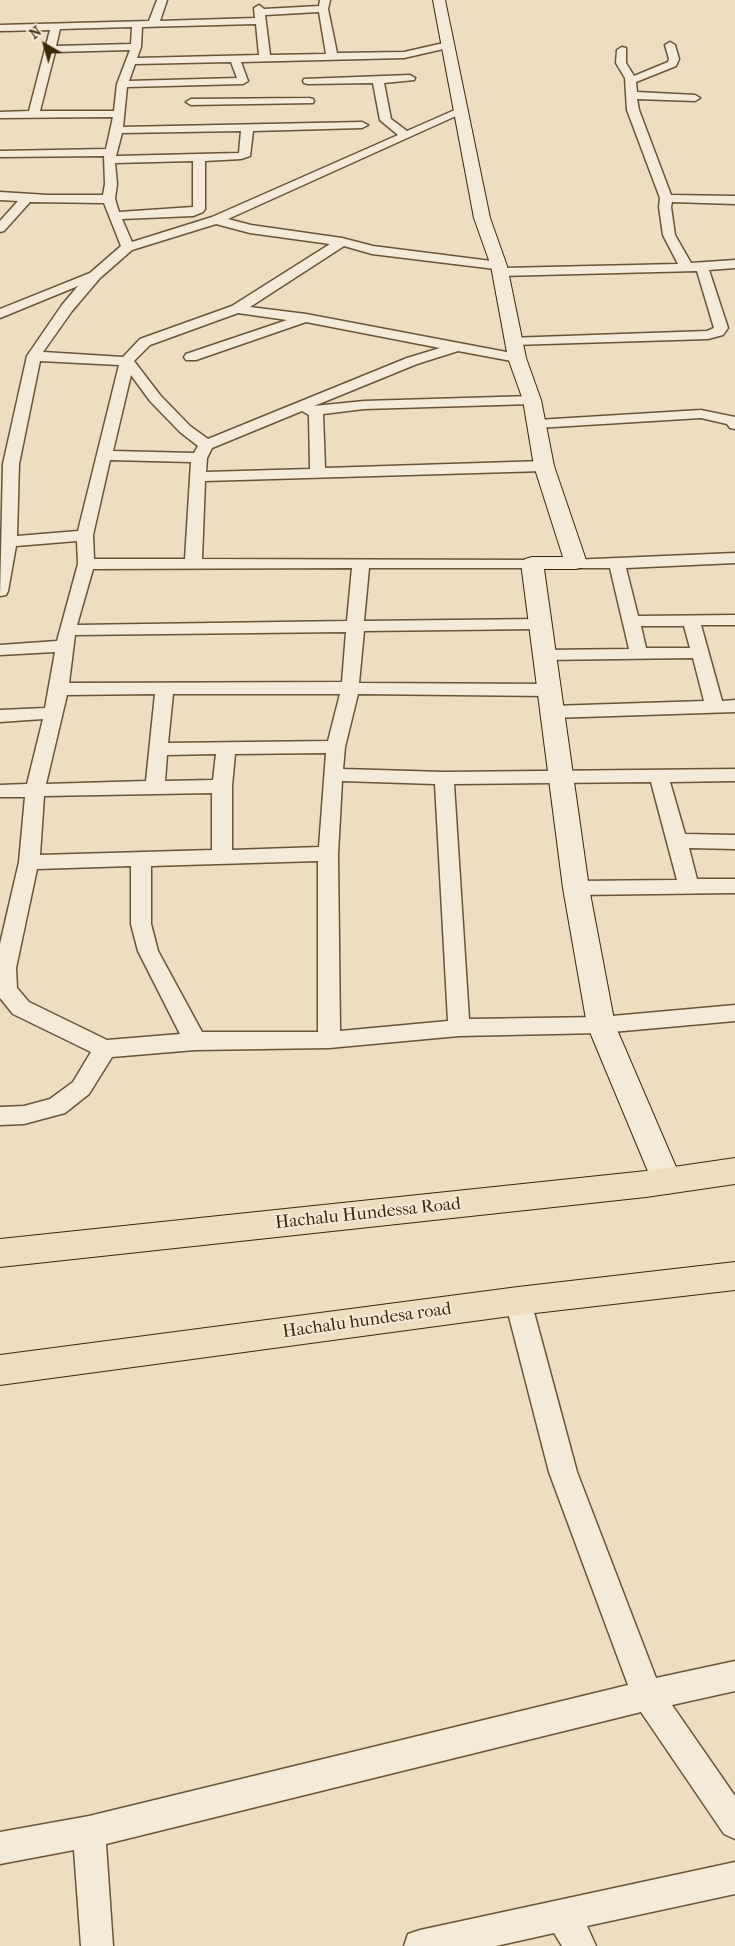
<!DOCTYPE html>
<html>
<head>
<meta charset="utf-8">
<style>
	body { margin:0 }
	#map { position:relative; width:735px; height:1946px; overflow:hidden; background:#efddc2; font-family:"IM FELL French Canon",serif }
	canvas { display:block }
	.north { position:absolute; left:20px; top:20px; width:50px; height:50px; -webkit-text-stroke:4px #f5e9d7; paint-order:stroke; rotate:322deg; font-size:14px; font-weight:700; line-height:20px; text-align:center; color:#3c2706 }
	.north::after { content:''; display:block; margin:auto; width:18px; height:22px; background:#3c2706; clip-path:polygon(50% 0,100% 100%,50% 72%,0 100%) }
</style>
</head>
<body>
<div id="map">
<canvas width="735" height="1946"></canvas>
<div class="north">N</div>
</div>
<script>
const context = document.querySelector('canvas').getContext('2d');
context.lineJoin = 'round';
function toPath(rows) {
  const path = new Path2D();
  for (const r of rows) {
    path.moveTo(r[0], r[1]);
    for (let i = 2; i < r.length; i += 2) path.lineTo(r[i], r[i + 1]);
  }
  return path;
}
function strokePath(path, color, width, dash) {
  context.strokeStyle = color;
  context.lineWidth = width;
  context.lineCap = dash ? 'butt' : 'round';
  context.setLineDash(dash || []);
  context.stroke(path);
}
function fillPath(path, color) {
  context.fillStyle = color;
  context.fill(path, 'evenodd');
}
function label(font, color, halo, rows, align = 'center') {
  context.font = font + ' "IM FELL French Canon",serif';
  context.lineWidth = 4;
  context.setLineDash([]);
  context.textBaseline = 'middle';
  context.strokeStyle = halo;
  context.fillStyle = color;
  for (const [text, x, y, turn = 0] of rows) {
    context.save();
    context.translate(x, y);
    context.rotate((+turn || 0) * Math.PI / 180);
    context.textAlign = isNaN(turn) ? turn : align;
    if (halo) context.strokeText(text, 0, 0);
    context.fillText(text, 0, 0);
    context.restore();
  }
}
const street = toPath([
	[157,0,167,0,160,21,255,18,254,8,259,5,264,9,319,6,320,0,330,0,328,9,337,53,404,52,448,42,453,45,452,47,404,58,241,62,248,81,243,84,127,87,123,127,362,122,368,125,362,128,253,131,250,156,241,159,205,161,205,209,203,212,193,216,122,219,132,242,212,217,398,135,380,120,373,83,308,84,304,83,303,81,304,79,410,75,415,78,414,80,384,83,391,119,407,131,457,109,465,109,467,111,228,219,251,225,342,238,373,246,499,262,504,263,505,266,504,268,678,264,663,235,659,207,660,198,627,110,625,78,616,63,617,50,622,47,626,48,626,63,634,76,668,62,669,59,665,45,670,42,675,45,679,59,676,66,636,82,637,92,695,95,700,98,695,101,637,99,639,110,671,195,735,196,735,204,672,202,671,207,675,235,691,263,735,260,735,268,709,270,728,328,723,335,708,339,513,345,508,344,506,341,508,338,707,331,714,328,697,271,500,276,495,275,494,272,495,269,372,254,344,246,250,307,306,314,517,354,524,358,517,362,458,351,417,364,314,406,364,401,532,396,537,397,539,400,537,403,532,404,364,409,323,414,325,468,544,461,549,463,552,466,549,469,544,471,205,481,202,559,538,560,540,563,538,566,532,568,369,568,364,621,539,619,545,620,548,624,545,628,539,629,364,631,359,683,549,684,555,686,558,690,555,694,549,696,358,694,345,747,343,769,444,772,735,769,735,781,670,782,685,834,735,835,735,849,689,848,697,879,735,879,735,893,576,895,569,893,566,888,569,883,576,881,677,880,651,782,454,784,469,1019,601,1017,735,1005,735,1021,601,1033,459,1036,329,1048,195,1050,112,1057,89,1094,65,1113,24,1124,0,1125,0,1107,24,1106,50,1099,73,1082,91,1052,13,1014,0,998,0,944,19,862,25,797,0,797,0,785,27,784,43,719,0,722,0,710,45,708,55,652,0,655,0,645,57,641,78,564,77,541,16,546,8,591,6,595,0,596,3,464,27,356,62,305,78,286,0,318,0,309,90,273,121,246,104,203,30,202,4,231,0,232,0,221,18,201,0,200,0,192,48,195,103,195,105,184,104,156,0,157,0,151,106,149,113,117,0,118,0,112,29,111,50,30,0,31,0,25,149,21,157,0],
	[319,12,326,54,270,55,265,15,319,12],
	[256,24,259,55,137,58,141,47,142,27,256,24],
	[132,27,131,44,56,46,60,29,132,27],
	[130,50,117,84,114,111,40,111,55,52,130,50],
	[231,62,237,78,129,81,135,64,231,62],
	[241,131,239,153,116,156,122,133,241,131],
	[193,161,193,207,119,212,115,199,117,184,115,163,193,161],
	[216,224,250,233,330,244,232,306,140,339,123,357,43,352,72,311,100,278,132,250,216,224],
	[238,313,287,320,186,354,184,357,186,360,196,360,306,322,440,348,407,358,208,439,190,426,160,395,134,361,150,345,238,313],
	[40,361,119,365,78,531,17,536,19,464,40,361],
	[131,375,150,401,180,432,198,446,194,453,113,451,131,375],
	[302,411,309,415,310,469,206,472,207,458,212,448,302,411],
	[110,460,191,462,185,559,94,559,93,535,110,460],
	[352,568,347,621,77,625,93,569,352,568],
	[346,632,342,682,69,683,75,635,346,632],
	[155,694,146,781,46,784,67,695,155,694],
	[173,694,340,694,328,741,168,743,173,694],
	[326,753,319,847,232,850,232,786,235,754,326,753],
	[216,754,213,780,165,781,167,755,216,754],
	[342,781,435,784,448,1021,340,1031,338,854,342,781],
	[212,793,212,850,40,855,44,796,212,793],
	[318,861,318,1032,202,1032,158,951,151,924,151,866,318,861],
	[131,866,131,924,138,951,180,1034,107,1040,29,1002,17,988,16,968,37,869,131,866],
	[309,98,313,99,314,101,313,103,191,105,186,102,191,99,309,98],
	[701,410,735,417,735,429,730,428,727,424,701,418,537,428,532,427,530,424,532,421,537,420,701,410],
	[735,553,735,563,626,568,638,616,735,615,735,625,701,625,722,701,735,700,735,712,552,718,546,716,543,712,546,708,552,706,704,701,693,658,544,660,538,659,535,655,538,651,544,650,629,649,610,568,576,568,570,566,568,563,570,560,735,553],
	[641,626,684,626,690,648,646,648,641,626],
	[518,1290,527,1293,531,1301,577,1472,656,1678,735,1661,735,1691,672,1705,735,1796,735,1839,724,1834,641,1712,106,1844,113,1946,81,1946,74,1850,0,1864,0,1832,89,1816,628,1685,549,1472,505,1301,509,1293,518,1290],
	[735,1862,735,1894,587,1926,596,1946,562,1946,554,1933,496,1946,404,1946,408,1934,420,1930,735,1862]
]);
const secondary = toPath([
	[433,0,445,0,490,218,507,266,526,358,541,400,554,466,587,563,583,567,576,569,544,569,589,888,615,1025,682,1181,678,1190,667,1194,656,1190,652,1181,587,1025,563,888,521,563,525,559,532,557,563,557,534,466,523,400,508,358,491,266,474,218,433,0]
]);
const primary = toPath([
	[735,1158,735,1184,646,1197,0,1267,0,1239,646,1171,735,1158],
	[735,1262,735,1290,518,1315,0,1385,0,1355,518,1287,735,1262]
]);
const streetNames = [
	["Hachalu Hundessa Road",368,1214,-6],
	["Hachalu hundesa road",367,1321,-8]
];
strokePath(street, '#695435', 3);
strokePath(secondary, '#3c2706', 2);
strokePath(primary, '#3c2706', 2);
fillPath(street, '#f5e9d7');
fillPath(secondary, '#f5e9d7');
fillPath(primary, '#efddc2');
label('18px', '#3c2706', '#f5e9d7', streetNames);
</script>
</body>
</html>
